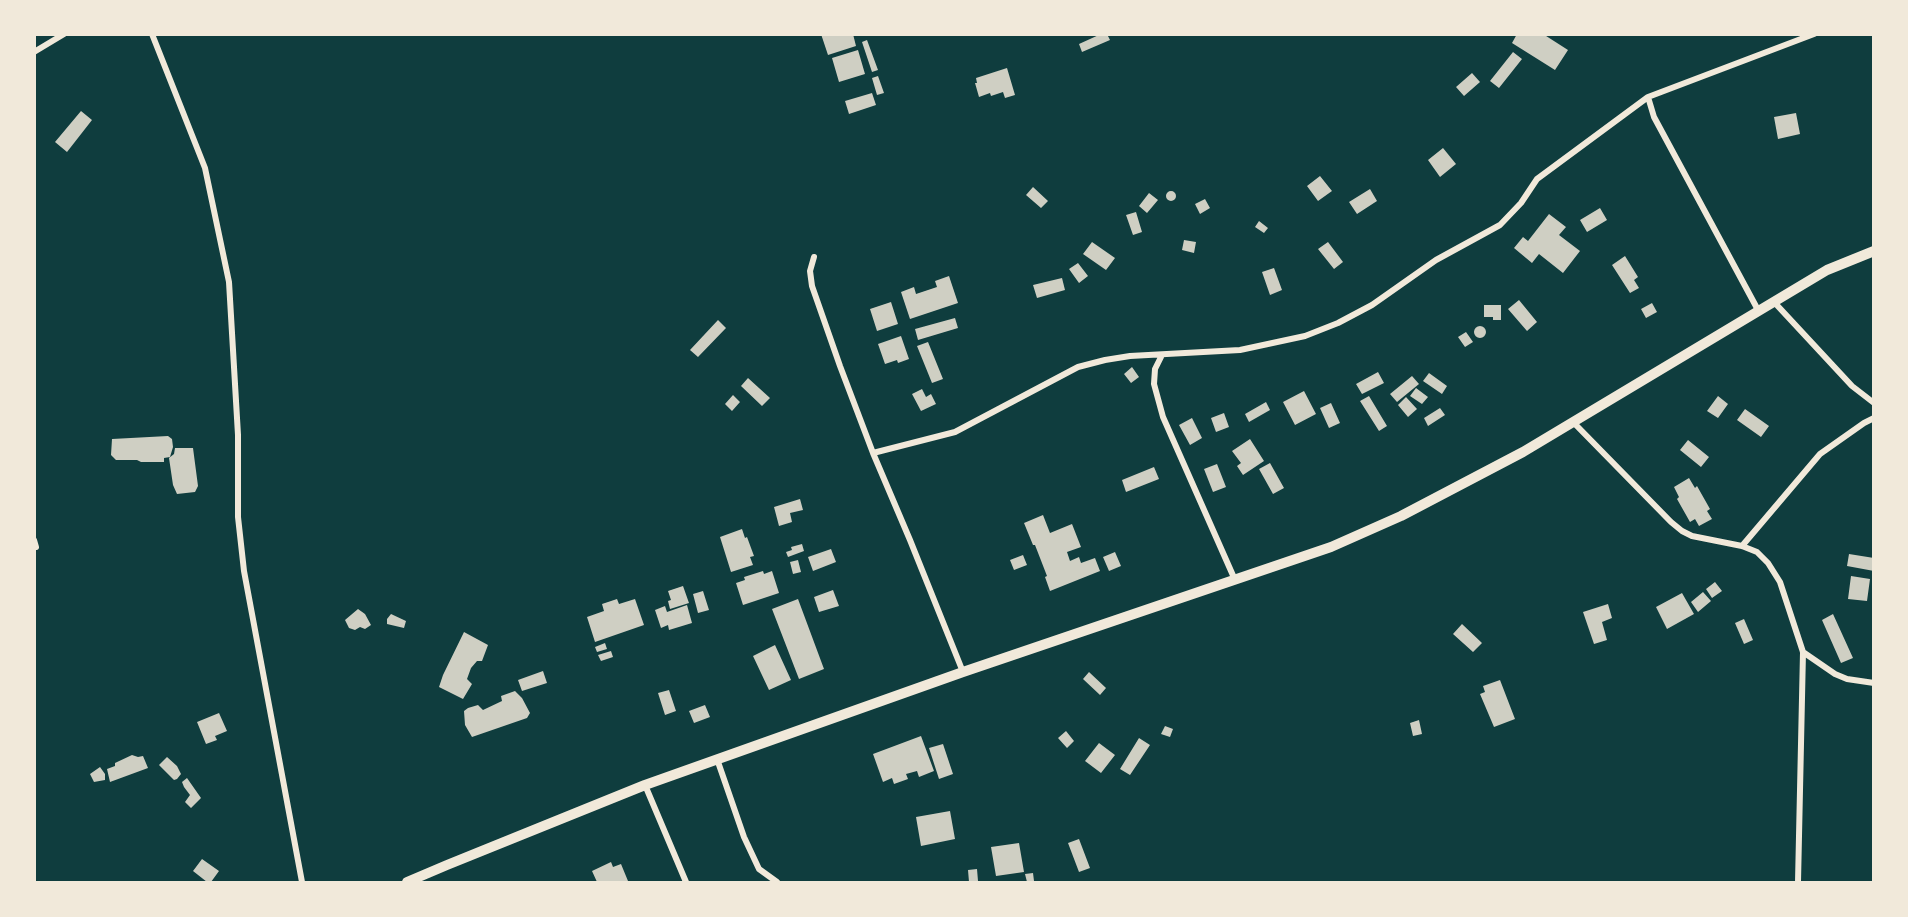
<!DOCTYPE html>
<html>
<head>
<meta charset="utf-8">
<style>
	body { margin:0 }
	#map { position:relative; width:1908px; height:917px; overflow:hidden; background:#0f3d3e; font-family:"Golos Text",sans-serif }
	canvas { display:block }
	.frame { position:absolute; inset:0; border:36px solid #f1e9da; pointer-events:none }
</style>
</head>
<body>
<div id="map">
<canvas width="1908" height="917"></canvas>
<div class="frame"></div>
</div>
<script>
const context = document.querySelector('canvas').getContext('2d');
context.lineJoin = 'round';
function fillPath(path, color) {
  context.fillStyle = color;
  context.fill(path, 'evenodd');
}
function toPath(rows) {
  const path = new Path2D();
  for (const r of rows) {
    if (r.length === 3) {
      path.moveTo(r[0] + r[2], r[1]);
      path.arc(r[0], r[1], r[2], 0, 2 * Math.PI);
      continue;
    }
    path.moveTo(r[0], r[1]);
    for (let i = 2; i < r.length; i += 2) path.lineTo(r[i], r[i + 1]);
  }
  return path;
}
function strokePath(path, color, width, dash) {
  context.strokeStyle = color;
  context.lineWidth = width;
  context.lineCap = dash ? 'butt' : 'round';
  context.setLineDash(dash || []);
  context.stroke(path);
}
const building = toPath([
	[821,34,853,34,856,46,828,55],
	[1101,34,1107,34,1110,40,1082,52,1079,44],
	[1517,34,1543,34,1568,50,1555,70,1512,43],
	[867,40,878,70,872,72,862,42],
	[858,50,865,74,839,82,832,58],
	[1513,52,1522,59,1499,88,1490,81],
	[1007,68,1015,95,1005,98,1003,92,991,96,990,93,979,97,975,83,977,83,976,78],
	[1472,73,1480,82,1464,96,1456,87],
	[878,76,884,93,877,95,872,78],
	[872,93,876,105,849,114,845,101],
	[81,111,92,120,67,152,55,142],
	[1796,113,1800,134,1778,139,1774,117],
	[1443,148,1456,164,1440,177,1428,160],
	[1320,176,1332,191,1318,201,1307,186],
	[1033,187,1048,201,1041,208,1026,195],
	[1370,189,1377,201,1357,214,1349,202],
	[1171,196,5],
	[1149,193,1158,200,1147,213,1139,206],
	[1205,199,1210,208,1200,214,1195,204],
	[1600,208,1607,220,1587,232,1580,220],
	[1136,212,1142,232,1133,235,1126,215],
	[1549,214,1566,227,1559,235,1580,251,1563,273,1539,254,1532,263,1514,248,1523,237,1528,241],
	[1259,221,1268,228,1264,233,1255,227],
	[1184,240,1196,242,1194,253,1182,250],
	[1092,242,1115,258,1106,270,1083,254],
	[1328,242,1343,262,1334,269,1318,249],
	[1625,256,1638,277,1634,280,1639,288,1630,293,1612,265],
	[1078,263,1088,276,1079,283,1069,269],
	[1274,268,1282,290,1270,295,1262,272],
	[949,276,958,303,910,319,901,292,914,287,916,294,937,287,935,281],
	[1062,278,1065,290,1037,298,1033,285],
	[1519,300,1537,322,1527,331,1508,309],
	[891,302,898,324,877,331,870,309],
	[1652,303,1657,312,1646,318,1641,309],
	[1484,305,1501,305,1501,320,1493,320,1493,317,1484,317],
	[955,318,958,328,918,340,915,329],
	[718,320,726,328,698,357,690,350],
	[1480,332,6],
	[1466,332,1473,342,1465,347,1458,337],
	[901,336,909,359,898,363,897,360,885,364,878,344],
	[928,342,943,379,932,383,917,346],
	[1132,367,1139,377,1131,383,1124,374],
	[1378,372,1384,383,1362,394,1356,384],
	[1429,373,1447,386,1442,394,1423,381],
	[1412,376,1419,384,1397,402,1390,394],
	[748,378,770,398,762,406,741,386],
	[1416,388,1428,397,1422,404,1410,396],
	[922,389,926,397,931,394,936,404,921,411,912,394],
	[1304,391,1316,414,1295,425,1283,402],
	[733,395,740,402,732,411,725,404],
	[1369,396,1387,426,1379,431,1360,401],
	[1718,396,1728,404,1718,418,1707,411],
	[1406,397,1417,409,1408,417,1398,405],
	[1266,402,1270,410,1249,422,1245,414],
	[1331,403,1340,423,1329,428,1320,408],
	[1440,408,1445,415,1428,426,1424,418],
	[1745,409,1769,426,1761,437,1737,420],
	[1224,413,1229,427,1216,432,1211,418],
	[1192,418,1202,438,1190,445,1179,425],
	[168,436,172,439,173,447,170,457,164,458,164,462,141,462,137,460,116,460,111,455,112,439],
	[1250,439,1264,461,1243,475,1237,466,1241,463,1232,451],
	[1688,440,1709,457,1701,467,1680,450],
	[175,448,193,448,198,486,195,492,177,494,173,485,169,458,174,454],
	[1270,463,1284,488,1273,494,1259,469],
	[1217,464,1226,487,1213,492,1204,469],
	[1154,467,1159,479,1126,492,1122,480],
	[1689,478,1695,488,1697,486,1710,509,1707,511,1712,519,1699,526,1695,519,1690,522,1677,499,1679,497,1674,487],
	[800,499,803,510,790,513,792,522,779,526,774,507],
	[1043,515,1050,533,1072,524,1081,547,1067,552,1070,561,1079,557,1081,563,1095,558,1100,571,1050,591,1045,577,1047,576,1035,545,1033,545,1024,523],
	[742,529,745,538,747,537,754,556,750,557,753,565,731,572,720,537],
	[802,544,804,551,788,557,786,552,792,550,791,547],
	[831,549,836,562,813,571,808,557],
	[1115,552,1121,566,1109,571,1103,557],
	[1849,554,1874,558,1874,571,1847,566],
	[1023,555,1027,565,1014,570,1010,560],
	[798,560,801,572,793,574,790,562],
	[763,571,764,574,772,571,779,593,743,605,736,583,745,580,744,577],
	[1851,576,1870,579,1867,601,1848,599],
	[1715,582,1722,591,1712,598,1706,589],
	[683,586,689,603,670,609,668,601,671,600,668,591],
	[833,590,839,606,819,612,814,597],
	[703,591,709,610,698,613,693,594],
	[1703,592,1711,601,1698,612,1691,602],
	[1682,593,1694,614,1667,629,1656,607],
	[617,599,619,604,635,599,644,625,595,642,587,617,604,611,602,604],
	[798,599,824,669,799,679,772,609],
	[1608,604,1612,618,1602,622,1607,640,1594,644,1583,612],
	[687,605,692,623,669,630,668,625,661,628,655,610,665,606,667,612],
	[358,609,365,614,371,625,365,629,360,627,355,630,349,628,345,620],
	[391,614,406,621,404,628,387,624,387,619],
	[1833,614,1853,658,1841,663,1822,620],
	[1744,619,1753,640,1744,644,1735,623],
	[1462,624,1482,643,1473,652,1453,634],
	[464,632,488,645,482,661,477,661,471,668,467,679,472,684,463,699,439,687,443,675],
	[605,643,607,649,597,652,595,647],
	[775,645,791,680,769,690,753,656],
	[611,651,613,657,601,661,598,655],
	[543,671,547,683,522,691,518,680],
	[1089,672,1106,688,1100,695,1083,679],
	[1500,680,1515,719,1494,727,1480,694,1485,692,1483,686],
	[669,690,676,711,665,715,658,693],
	[515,691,522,698,530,713,527,718,472,737,465,725,464,711,468,708,478,705,483,710,502,701,501,696],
	[705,705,710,717,694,723,689,711],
	[219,713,227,731,215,736,217,740,206,744,197,722],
	[1419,720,1422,734,1413,736,1410,723],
	[1165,726,1173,729,1170,737,1161,734],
	[1066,731,1074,741,1067,748,1058,738],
	[921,736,934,771,919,777,917,771,906,774,908,779,894,784,892,778,883,782,873,754],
	[1139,738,1150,745,1130,775,1120,769],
	[1099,743,1115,755,1101,773,1085,761],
	[943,744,953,774,939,779,929,748],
	[132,755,138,757,143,756,148,768,110,782,107,769,115,766,115,763],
	[167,757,177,766,181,774,177,779,174,780,159,765],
	[100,767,105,774,105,780,94,782,90,774],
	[187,778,201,798,191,808,185,802,190,795,184,787,182,782],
	[950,811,955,839,921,846,916,817],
	[1079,839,1090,868,1079,872,1068,843],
	[1019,843,1024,872,996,876,991,847],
	[202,859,219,871,211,882,207,882,193,871],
	[611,862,613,867,621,864,628,881,597,882,592,871],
	[977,869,978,881,969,882,968,870],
	[1033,873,1034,881,1027,882,1025,874]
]);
const minor = toPath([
	[152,34,205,168,229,282,238,435,238,517,244,571,302,882],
	[34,52,64,34],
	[1648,97,1654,117,1758,310],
	[814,257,810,271,812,286,840,366,873,453,910,540,963,672],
	[1774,302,1852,386,1874,403],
	[1162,355,1155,369,1154,384,1163,417,1235,580],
	[1573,422,1671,522,1682,531,1692,536,1742,546,1757,552,1768,563,1780,582,1803,652,1798,882],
	[873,453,955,432,1078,367,1105,360,1130,356,1240,350,1305,336,1338,323,1372,305,1436,260,1500,225,1521,203,1537,179,1648,97,1814,34],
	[34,540,36,547],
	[1742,546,1820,454,1864,423,1874,418],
	[1803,652,1835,674,1847,679,1874,683],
	[717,759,744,837,759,869,777,882],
	[645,785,686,882]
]);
const tertiary = toPath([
	[407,882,447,865,645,785,963,672,1331,547,1401,516,1523,452,1827,270,1874,251]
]);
fillPath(building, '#cfcfc3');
strokePath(minor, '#f1e9da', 6);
strokePath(tertiary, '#f1e9da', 10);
</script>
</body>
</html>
